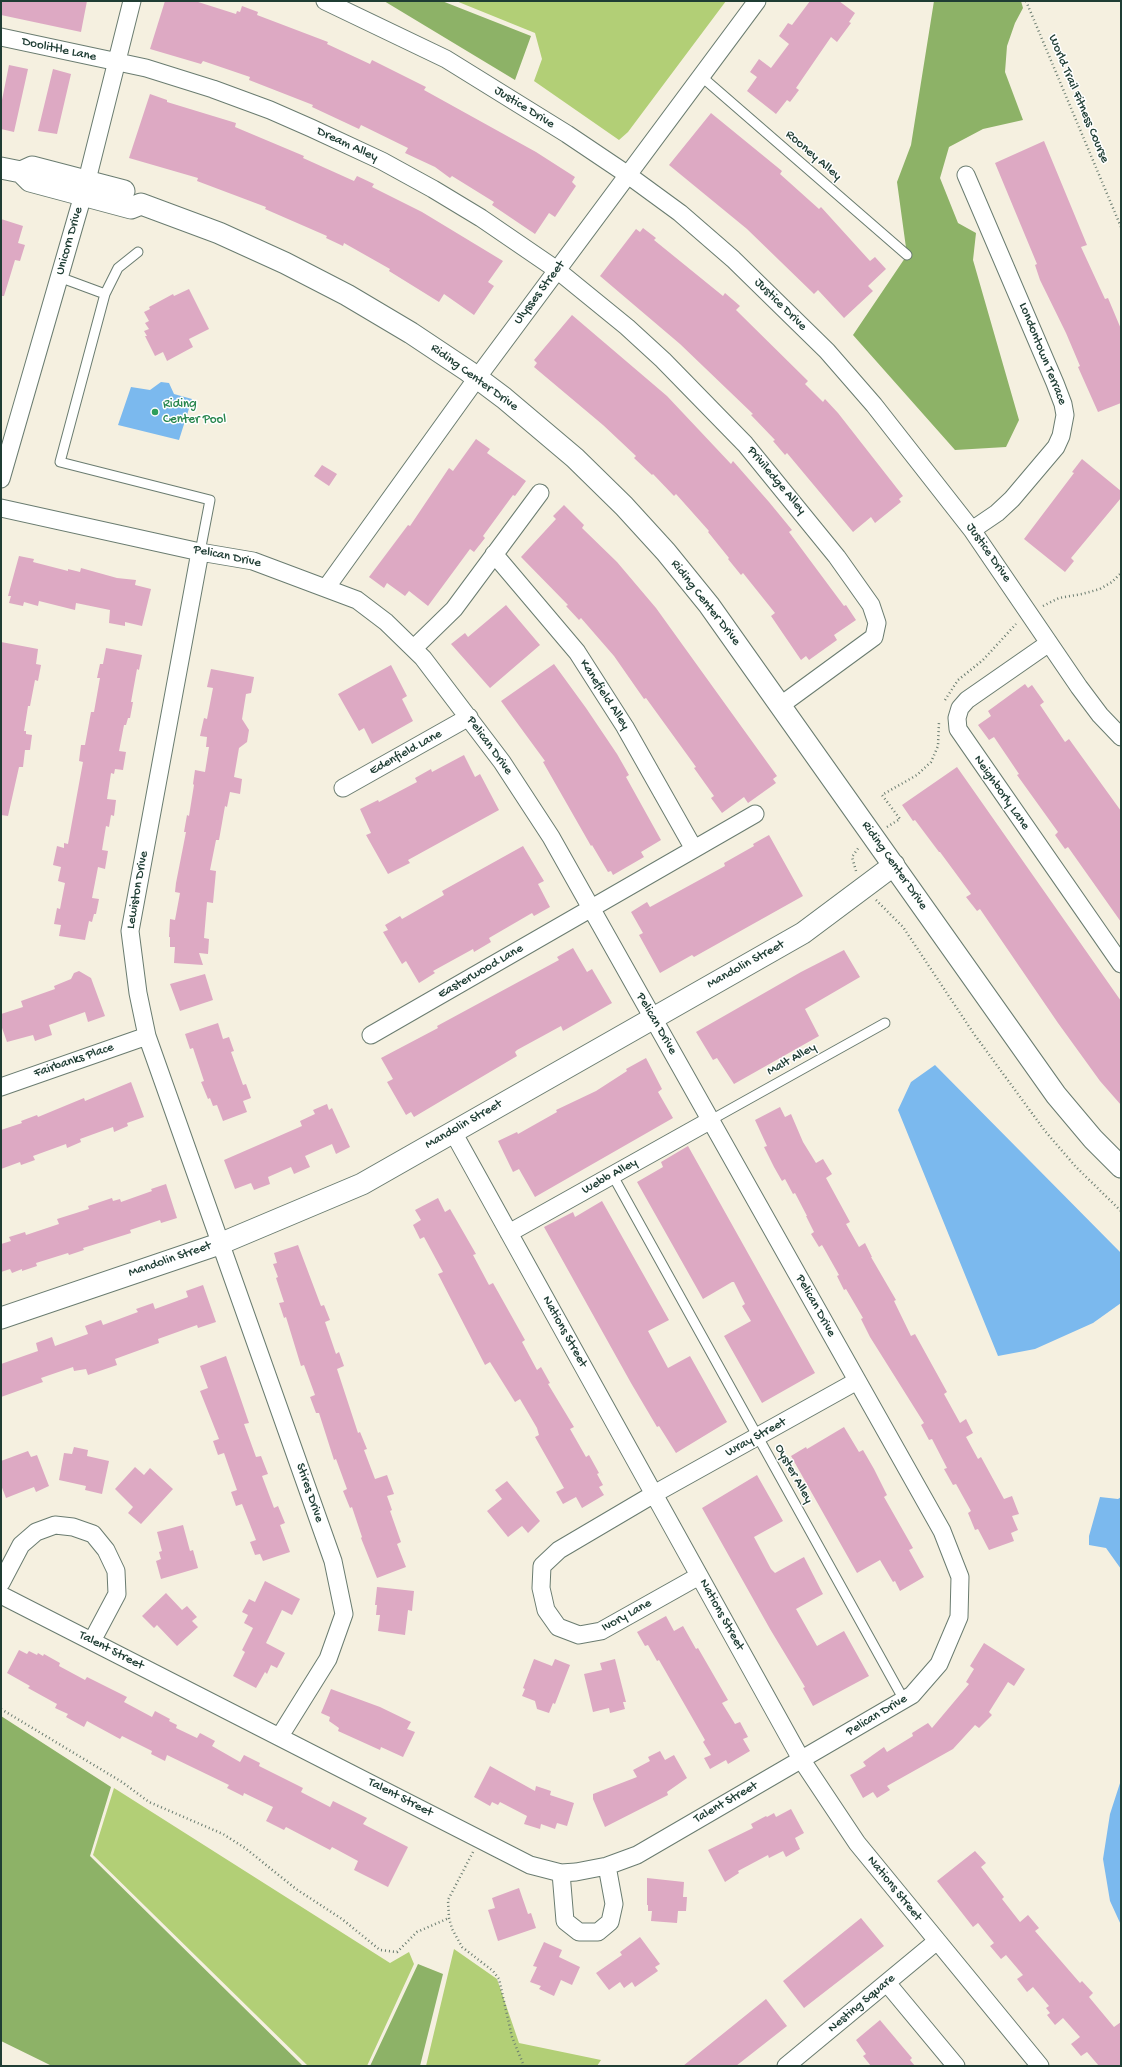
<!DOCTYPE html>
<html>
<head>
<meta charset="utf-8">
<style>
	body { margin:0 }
	#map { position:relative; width:1122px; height:2067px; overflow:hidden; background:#f5f0e0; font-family:"Gochi Hand",sans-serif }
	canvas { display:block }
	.frame { position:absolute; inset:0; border:2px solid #1f3d34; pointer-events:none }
</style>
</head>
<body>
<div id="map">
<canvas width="1122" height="2067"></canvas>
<div class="frame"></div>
</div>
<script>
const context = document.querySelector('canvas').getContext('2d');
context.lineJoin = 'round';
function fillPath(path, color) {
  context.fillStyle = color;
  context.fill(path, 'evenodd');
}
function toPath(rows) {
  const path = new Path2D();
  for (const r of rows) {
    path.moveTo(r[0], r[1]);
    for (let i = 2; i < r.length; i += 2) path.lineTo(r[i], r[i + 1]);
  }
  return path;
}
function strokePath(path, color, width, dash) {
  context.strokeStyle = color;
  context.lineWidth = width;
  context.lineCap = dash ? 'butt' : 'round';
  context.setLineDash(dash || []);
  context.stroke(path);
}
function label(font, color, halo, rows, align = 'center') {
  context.font = font + ' "Gochi Hand",sans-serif';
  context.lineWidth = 3;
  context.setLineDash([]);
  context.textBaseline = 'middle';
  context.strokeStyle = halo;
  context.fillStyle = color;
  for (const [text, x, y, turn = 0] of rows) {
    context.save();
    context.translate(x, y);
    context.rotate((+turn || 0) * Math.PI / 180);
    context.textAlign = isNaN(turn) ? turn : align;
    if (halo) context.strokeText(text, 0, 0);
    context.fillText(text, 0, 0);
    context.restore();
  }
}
const green = toPath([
	[456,1,726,1,628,132,619,140,534,81,542,59,535,33],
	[114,1788,390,1963,409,1952,414,1964,367,2066,308,2066,93,1855],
	[454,1949,497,1979,519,2043,601,2060,597,2066,426,2066]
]);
const forest = toPath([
	[384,1,442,1,531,36,515,80],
	[934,1,1021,1,1023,8,1015,23,1007,46,1005,72,1023,120,983,129,949,147,940,178,958,223,976,233,973,260,1019,420,1006,447,955,450,853,335,907,255,897,182,911,145],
	[1,1716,111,1787,90,1856,303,2066,52,2066,1,2041],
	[418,1964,443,1974,420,2066,370,2066]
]);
const water = toPath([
	[161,382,169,383,174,394,192,399,179,440,118,425,131,387,150,390],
	[935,1065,1121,1253,1121,1303,1093,1323,1035,1349,998,1356,898,1110,911,1082],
	[1100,1497,1118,1499,1121,1497,1121,1569,1106,1548,1089,1545,1089,1536],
	[1121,1780,1121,1925,1110,1901,1103,1859,1110,1814]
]);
const building = toPath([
	[1,1,87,1,81,32,1,15],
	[165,1,195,1,236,14,237,11,240,12,242,6,258,12,257,15,328,42,327,44,370,64,372,60,426,87,424,90,536,152,575,177,572,182,576,186,555,217,549,213,535,234,492,205,494,202,452,176,450,178,435,167,405,153,408,148,361,125,359,129,312,107,313,105,249,80,250,77,203,61,201,64,150,49],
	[810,1,839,1,855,13,849,22,851,23,837,42,831,37,796,88,799,90,790,102,787,100,776,114,747,91,757,77,750,72,759,59,771,68,789,44,779,36,788,23,792,25],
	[9,65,28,69,14,132,1,129,1,105],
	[53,69,71,74,57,134,38,131],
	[150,94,167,100,167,102,236,123,235,127,304,156,303,158,354,181,357,176,374,184,372,187,422,212,503,261,488,282,494,286,474,315,444,294,439,302,389,271,390,269,344,243,343,246,326,238,327,236,265,209,266,207,197,181,198,178,129,158],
	[711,113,782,171,780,174,819,209,821,207,870,261,875,257,886,269,868,286,873,291,844,318,818,290,814,294,747,229,669,165],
	[1044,141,1087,245,1081,247,1105,299,1108,298,1121,329,1121,403,1098,412,1078,367,1080,366,1066,333,1040,280,1035,265,1037,264,995,163],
	[1,219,23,226,18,243,25,245,20,261,15,260,4,296,1,296],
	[643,228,656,238,654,240,723,296,725,293,740,306,736,310,808,381,805,384,823,402,825,399,838,413,903,496,899,499,901,502,875,523,871,517,853,532,787,453,785,455,773,441,775,440,751,415,753,414,680,344,600,276,636,229,640,232],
	[189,289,209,329,189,339,193,347,167,361,163,352,155,356,145,336,147,336,144,331,149,329,145,323,149,321,144,312,150,309,149,307,173,294,174,296],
	[572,315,667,396,731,464,733,461,769,502,792,530,789,532,844,606,846,605,856,620,834,635,837,640,809,660,806,656,801,660,771,616,775,613,743,573,741,575,728,559,729,558,708,532,709,531,676,494,674,496,653,474,652,475,634,458,636,456,603,425,534,367,537,363,534,360],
	[476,439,490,449,487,453,526,481,515,496,513,495,483,536,485,538,474,552,470,549,428,606,409,591,405,596,387,583,384,588,369,577,408,525,410,526,449,468,453,471],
	[1082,459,1121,491,1121,498,1071,558,1074,561,1065,572,1024,539,1074,473,1072,472],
	[322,465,337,474,329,486,314,476],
	[564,505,584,525,582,528,617,562,656,608,777,776,773,779,776,783,748,803,744,797,722,813,711,798,714,796,694,768,696,767,646,698,644,699,614,656,581,618,579,620,566,606,568,605,521,557,556,519,553,516],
	[19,556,34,559,33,562,68,571,68,569,80,572,81,568,117,578,136,580,135,585,151,589,142,626,125,622,125,626,109,623,110,610,76,603,75,610,39,601,38,606,24,602,23,606,9,603,11,596,8,596],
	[506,605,540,645,490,688,451,644,465,633,468,637],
	[1,642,38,649,36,664,41,665,38,681,35,680,30,706,28,706,24,731,26,731,26,734,32,735,30,750,25,750,23,767,19,767,8,816,1,815],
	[106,648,142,655,139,670,137,669,131,702,133,702,130,718,128,718,126,725,124,725,119,751,126,752,123,770,115,769,114,774,111,773,107,799,116,800,114,816,111,815,109,827,106,826,102,850,108,851,105,869,98,867,92,898,99,899,96,914,94,914,92,922,89,921,85,940,59,936,61,925,54,924,57,908,60,909,65,883,58,881,61,867,53,865,57,846,64,848,64,843,68,844,83,762,79,761,81,745,85,745,91,712,94,712,100,678,97,678,100,664,103,664],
	[554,664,586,708,617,754,629,775,626,777,661,840,641,852,644,857,613,875,611,871,608,872,592,845,591,846,543,762,545,761,501,701],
	[391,665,407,696,402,699,413,721,372,744,364,728,359,731,338,694],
	[211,669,254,677,251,693,246,694,242,719,249,730,247,742,239,748,234,777,242,779,240,794,230,792,227,807,225,806,219,840,216,840,210,870,216,871,213,903,207,902,204,938,209,939,208,954,199,953,203,965,174,963,175,947,170,947,170,937,169,937,170,919,175,920,180,893,175,892,176,883,186,832,184,832,187,815,189,816,194,785,193,784,195,770,205,772,209,747,206,747,207,737,200,736,204,718,207,719,213,688,207,687],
	[1025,684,1028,688,1032,685,1044,702,1040,705,1065,742,1069,739,1121,811,1121,922,1068,847,1065,849,1055,835,1058,832,1017,775,1019,774,994,737,989,740,978,725,991,716,988,711],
	[464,755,475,777,480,774,499,810,408,860,410,863,388,874,366,835,371,833,360,809,378,800,379,802,417,782,415,778,431,769,432,772],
	[957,767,1121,1001,1121,1105,1100,1081,1058,1023,980,909,977,911,966,897,971,894,940,852,939,852,915,820,913,821,902,805],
	[769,835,803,896,694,957,692,955,660,973,639,935,643,933,631,912,647,902,650,907,725,866,724,863,754,846,753,844],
	[523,846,544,881,538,884,550,907,534,916,532,913,489,938,491,942,474,952,473,949,433,971,435,973,419,983,406,961,402,964,383,932,388,930,385,925,400,916,402,919,444,895,442,891],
	[573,948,587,972,592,969,612,1003,563,1031,561,1026,517,1050,515,1052,517,1056,414,1117,411,1112,406,1115,387,1082,393,1079,381,1058,438,1028,437,1026,559,960,557,957],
	[844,950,860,977,805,1009,819,1036,734,1084,717,1058,713,1060,696,1032,801,972],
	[79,971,91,978,105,1016,88,1022,85,1012,49,1025,52,1035,35,1041,33,1035,7,1042,1,1025,1,1014,23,1007,21,1001,55,989,54,986,71,979,74,973],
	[205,974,213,1000,180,1011,170,984],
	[218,1023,223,1039,229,1037,234,1051,231,1052,243,1085,246,1084,251,1098,243,1101,247,1112,223,1121,217,1105,213,1106,210,1098,208,1099,201,1082,204,1081,193,1048,190,1049,185,1034],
	[646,1058,662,1089,658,1092,673,1118,535,1197,519,1169,513,1172,498,1141,517,1132,518,1134,557,1112,556,1110,596,1091,627,1071,626,1069],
	[131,1082,144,1117,127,1123,128,1126,114,1132,113,1127,80,1139,81,1142,67,1148,66,1144,33,1156,35,1160,21,1165,20,1162,1,1169,1,1130,22,1123,21,1121,37,1115,38,1117,84,1098,85,1101],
	[327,1104,329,1110,332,1108,350,1147,336,1154,332,1144,305,1156,310,1167,294,1174,291,1167,268,1177,270,1184,254,1190,251,1183,235,1189,224,1160,302,1126,300,1121,315,1114,313,1110],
	[780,1107,785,1117,791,1114,803,1142,816,1163,823,1159,832,1174,826,1178,850,1222,846,1224,859,1247,865,1243,872,1257,871,1257,896,1300,894,1301,911,1336,915,1334,947,1392,944,1394,960,1423,966,1419,973,1433,966,1437,978,1459,981,1457,1004,1499,1012,1496,1019,1514,1012,1516,1018,1530,1011,1533,1014,1541,989,1550,978,1529,975,1530,968,1513,971,1511,956,1484,953,1485,944,1469,947,1468,932,1439,929,1440,921,1425,924,1423,870,1337,861,1319,863,1318,846,1289,844,1290,837,1276,839,1275,822,1245,819,1247,811,1234,814,1232,806,1216,807,1216,795,1193,793,1194,785,1179,782,1181,774,1167,764,1147,767,1146,755,1120],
	[688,1146,815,1373,762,1403,724,1336,751,1321,742,1306,745,1304,734,1282,732,1282,703,1299,637,1182,663,1167,661,1162],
	[166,1184,177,1218,161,1223,160,1220,130,1230,131,1233,83,1248,84,1250,69,1255,68,1253,36,1263,37,1266,22,1271,22,1269,12,1273,10,1269,1,1272,1,1244,11,1241,9,1237,25,1232,26,1235,59,1224,57,1219,89,1209,88,1206,112,1198,113,1201,120,1199,121,1202,152,1191,151,1189],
	[438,1198,445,1212,450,1209,457,1221,476,1254,473,1255,489,1285,493,1283,516,1324,525,1340,522,1342,537,1370,541,1367,550,1383,548,1384,574,1427,570,1429,586,1457,589,1455,599,1473,597,1474,603,1485,599,1487,604,1495,582,1508,576,1497,563,1504,556,1492,564,1488,535,1437,539,1435,537,1428,520,1399,515,1402,490,1362,485,1365,438,1274,443,1272,424,1237,420,1239,413,1225,421,1220,415,1210],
	[602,1201,669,1320,648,1331,668,1368,690,1356,727,1422,676,1453,659,1426,657,1427,631,1383,544,1227,573,1212,575,1217],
	[298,1245,321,1306,324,1305,330,1320,325,1322,336,1354,339,1352,344,1366,337,1369,358,1433,360,1432,367,1449,364,1450,375,1479,387,1475,394,1494,387,1496,392,1510,390,1511,401,1542,397,1544,406,1567,377,1578,361,1538,362,1537,352,1507,350,1508,343,1491,347,1489,336,1459,334,1460,319,1413,316,1413,310,1397,315,1395,304,1365,301,1366,286,1317,284,1318,279,1303,284,1302,276,1278,278,1277,273,1264,277,1263,274,1253],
	[203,1285,216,1322,198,1328,197,1325,158,1339,159,1343,115,1359,117,1365,88,1375,86,1369,74,1371,73,1367,41,1378,43,1382,1,1397,1,1364,38,1351,36,1343,52,1337,55,1346,88,1334,85,1326,101,1320,103,1325,138,1312,136,1309,153,1303,155,1309,188,1297,186,1291],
	[226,1356,249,1423,244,1424,256,1457,261,1456,268,1474,262,1476,274,1508,278,1506,285,1523,280,1525,290,1552,263,1561,260,1554,255,1555,250,1542,256,1540,242,1504,236,1506,231,1492,237,1490,224,1453,218,1455,213,1441,219,1439,200,1391,208,1388,200,1366],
	[844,1427,859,1452,863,1450,874,1469,887,1495,884,1497,913,1548,909,1550,924,1577,900,1591,895,1581,893,1582,880,1560,857,1573,791,1456,806,1447,807,1449],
	[74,1447,88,1450,87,1456,109,1461,102,1494,85,1490,86,1486,59,1480,64,1453,72,1454],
	[28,1451,31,1457,37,1455,49,1486,36,1492,34,1487,6,1498,1,1485,1,1461],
	[135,1467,144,1475,150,1468,173,1489,141,1524,128,1513,133,1507,115,1489],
	[757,1475,783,1521,754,1537,771,1569,775,1573,804,1557,823,1594,796,1609,817,1646,844,1631,869,1676,813,1706,803,1688,805,1687,770,1629,702,1508],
	[507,1481,540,1521,528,1533,522,1526,508,1537,487,1511,502,1499,495,1490],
	[183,1525,190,1551,193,1550,198,1568,161,1579,156,1561,161,1559,159,1552,162,1551,157,1532],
	[265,1581,300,1599,292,1615,282,1610,266,1643,285,1653,277,1668,271,1665,267,1674,265,1672,256,1688,233,1676,245,1652,242,1650,253,1628,244,1623,248,1615,242,1612,249,1599,255,1602],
	[377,1587,414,1591,412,1611,408,1610,405,1635,378,1631,380,1615,376,1615,377,1605,375,1605],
	[166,1593,182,1610,187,1606,197,1617,192,1621,198,1627,177,1646,157,1625,154,1628,142,1616],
	[666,1616,674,1631,683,1626,696,1649,698,1648,728,1700,722,1703,735,1724,740,1722,748,1737,743,1739,750,1751,728,1764,726,1760,710,1769,704,1758,711,1755,703,1742,705,1740,659,1660,657,1661,648,1645,645,1646,637,1632],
	[984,1643,1025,1669,1014,1686,1008,1682,989,1712,992,1715,979,1728,975,1725,953,1749,887,1786,890,1790,877,1798,873,1792,863,1798,850,1775,866,1766,863,1762,884,1747,887,1752,913,1736,912,1733,928,1723,932,1728,969,1684,966,1682,974,1669,970,1666],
	[19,1650,27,1654,29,1651,37,1655,38,1653,43,1656,44,1654,60,1663,59,1666,85,1680,87,1677,127,1697,124,1702,152,1717,155,1711,170,1719,169,1721,177,1725,176,1728,197,1738,200,1733,215,1741,212,1746,240,1762,244,1755,260,1763,259,1766,303,1788,301,1792,330,1807,333,1801,367,1818,363,1824,408,1847,388,1887,354,1870,358,1861,332,1847,330,1850,286,1827,284,1830,266,1821,273,1807,244,1793,243,1796,227,1788,229,1785,167,1755,165,1761,151,1754,152,1751,122,1736,120,1739,87,1721,84,1727,66,1717,68,1714,55,1708,57,1704,28,1688,30,1686,7,1673],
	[534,1659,552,1666,555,1659,570,1665,555,1704,553,1703,549,1713,537,1709,535,1701,522,1696,525,1689,523,1688],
	[615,1659,626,1702,623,1702,625,1709,610,1713,609,1708,593,1712,584,1674,602,1670,600,1663],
	[331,1689,380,1707,411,1722,407,1729,415,1732,403,1757,381,1747,380,1750,338,1731,339,1728,329,1721,330,1717,321,1713],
	[660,1751,665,1760,674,1755,687,1778,667,1792,668,1795,605,1827,593,1799,593,1794,637,1777,633,1770,650,1761,648,1757],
	[490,1766,535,1791,536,1786,551,1791,550,1795,574,1803,567,1826,557,1823,555,1829,541,1824,540,1829,524,1824,527,1816,500,1802,498,1805,492,1802,490,1806,474,1797],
	[791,1809,804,1833,795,1838,800,1849,786,1857,783,1851,769,1858,768,1855,738,1871,739,1873,725,1882,708,1850,753,1828,751,1824,766,1816,767,1817,774,1813,776,1817],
	[975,1851,986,1863,981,1867,1004,1897,1002,1899,1020,1922,1028,1915,1039,1928,1035,1931,1080,1983,1082,1981,1093,1993,1089,1997,1114,2027,1121,2022,1121,2066,1099,2066,1087,2052,1081,2056,1071,2044,1080,2037,1063,2018,1055,2025,1047,2015,1050,2013,1046,2008,1049,2006,1033,1987,1027,1992,1017,1979,1023,1975,1006,1955,1001,1959,990,1946,994,1943,978,1923,973,1927,937,1881],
	[647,1878,684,1882,683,1897,687,1897,686,1911,678,1911,677,1923,651,1921,652,1911,648,1911,648,1905,647,1905],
	[519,1888,528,1914,531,1913,536,1928,498,1941,488,1910,495,1908,492,1898],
	[861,1918,884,1946,804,2008,783,1981],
	[640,1937,660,1964,655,1967,658,1971,635,1987,632,1982,624,1988,620,1982,609,1990,596,1973,622,1955,620,1952],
	[544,1942,562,1950,559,1957,580,1967,572,1985,561,1980,554,1996,539,1989,541,1986,530,1982,537,1967,533,1966],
	[766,1999,787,2026,736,2066,683,2066],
	[880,2020,912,2058,910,2060,915,2066,871,2066,863,2056,866,2054,856,2040]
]);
const path = toPath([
	[1026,1,1121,227],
	[1043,606,1059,598,1082,594,1100,589,1112,582,1121,573],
	[945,700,958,680,983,660,1016,624],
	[887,827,900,819,882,795,917,775,931,762,938,746,939,722],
	[856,871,852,857,859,847],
	[876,900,903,927,974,1034,1045,1131,1076,1167,1121,1211],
	[1,1709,122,1782,149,1802,223,1834,245,1848,296,1889,342,1919,380,1950,397,1952,417,1932,449,1918],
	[473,1852,448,1900,449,1918,452,1929,462,1947,493,1971,499,1979,512,2037,524,2066]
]);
const service = toPath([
	[702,77,907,255],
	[59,277,105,294,118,268,138,252],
	[105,294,60,462,210,500,200,552],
	[711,1120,885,1023],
	[613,1176,904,1700]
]);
const minor = toPath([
	[325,1,446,59,567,134,628,175,680,213,733,259,827,351,874,405,972,530,1079,687,1100,715,1121,737],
	[1,37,146,68,213,89,270,110,311,128,382,161,433,189,481,218,557,270,627,327,663,360,745,444,837,557,871,605,877,623,874,637,781,705],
	[966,175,1055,383,1063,404,1065,415,1061,436,1056,447,1012,499,997,513,972,530],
	[1,479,85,188,132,1],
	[1,508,200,552,253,561,357,600,386,622,423,658,502,762,551,837,942,1531,960,1577,959,1617,939,1664,912,1695,637,1855,607,1866,576,1872,561,1873,530,1865,1,1595],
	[200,552,130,931,138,993,147,1036,333,1561,344,1614,328,1659,280,1736],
	[494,554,577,652,625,727,694,849],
	[326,588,477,378,757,1],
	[1049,643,967,700,960,708,957,718,958,729,1121,964],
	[414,648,454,609,540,493],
	[343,788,469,717],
	[371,1035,755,814],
	[1,1087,147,1036],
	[453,1132,801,1759,857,1843,1040,2066],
	[509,1233,711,1120],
	[699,1576,601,1631,579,1635,558,1627,546,1610,541,1588,542,1566,559,1550,654,1494,857,1381],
	[1,1583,21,1545,36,1532,55,1525,73,1527,93,1534,106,1550,116,1571,117,1594,92,1641],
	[561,1873,565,1921,579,1932,598,1932,610,1922,614,1904,607,1866],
	[887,1983,956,2066],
	[786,2066,937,1941]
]);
const tertiary = toPath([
	[1,168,21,172,30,181,131,208,141,204,219,233,285,263,347,295,411,333,468,371,504,398,575,458,624,506,666,552,709,605,1056,1095,1093,1139,1121,1167],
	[21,172,32,167,124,191],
	[1,1318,222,1243,362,1184,803,933,894,865]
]);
const markers = [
	[155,412,4,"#2e9e5b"]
];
const streetNames = [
	["Doolittle Lane",59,50,12],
	["World Trail Fitness Course",1078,99,67],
	["Justice Drive",524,108,32],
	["Dream Alley",347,145,25],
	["Rooney Alley",813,156,41],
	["Unicorn Drive",70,241,-74],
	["Ulysses Street",540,293,-53],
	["Justice Drive",780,305,45],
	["Londontown Terrace",1042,354,68],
	["Riding Center Drive",474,378,36],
	["Priviledge Alley",776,481,50],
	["Justice Drive",988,553,55],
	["Pelican Drive",227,557,12],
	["Riding Center Drive",705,603,52],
	["Kanefield Alley",604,695,57],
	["Pelican Drive",489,746,54],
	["Edenfield Lane",406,753,-29],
	["Neighborly Lane",1001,793,55],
	["Riding Center Drive",894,866,55],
	["Lewiston Drive",138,890,-80],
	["Mandolin Street",746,965,-29],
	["Easterwood Lane",481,972,-30],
	["Pelican Drive",656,1024,60],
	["Malt Alley",792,1060,-29],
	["Fairbanks Place",74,1061,-19],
	["Mandolin Street",464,1125,-30],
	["Webb Alley",610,1177,-29],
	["Mandolin Street",170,1260,-19],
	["Pelican Drive",815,1306,61],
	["Nations Street",564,1332,61],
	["Wray Street",756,1438,-29],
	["Oyster Alley",793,1474,61],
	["Stires Drive",309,1493,71],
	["Nations Street",721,1615,61],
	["Ivory Lane",627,1616,-29],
	["Talent Street",111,1651,27],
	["Pelican Drive",877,1716,-31],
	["Talent Street",400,1798,27],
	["Talent Street",726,1803,-30],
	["Nations Street",894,1889,51],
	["Nesting Square",862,2004,-40]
];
const leisureNames = [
	["Riding",163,405],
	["Center Pool",163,420]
];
fillPath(green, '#b2cf76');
fillPath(forest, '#8db267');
fillPath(water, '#7bb9ee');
fillPath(building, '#dda9c3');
strokePath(service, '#6a7c70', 11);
strokePath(minor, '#6a7c70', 19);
strokePath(tertiary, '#6a7c70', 23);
strokePath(path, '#6a7c70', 2.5, [1, 3]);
strokePath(service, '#fff', 9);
strokePath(minor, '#fff', 17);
strokePath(tertiary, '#fff', 21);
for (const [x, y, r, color] of markers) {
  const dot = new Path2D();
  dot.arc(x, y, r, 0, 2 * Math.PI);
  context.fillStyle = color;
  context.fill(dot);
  strokePath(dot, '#fff', 1.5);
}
label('13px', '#1f3d34', '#fff', streetNames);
label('13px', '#27864d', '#fff', leisureNames, 'left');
</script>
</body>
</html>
